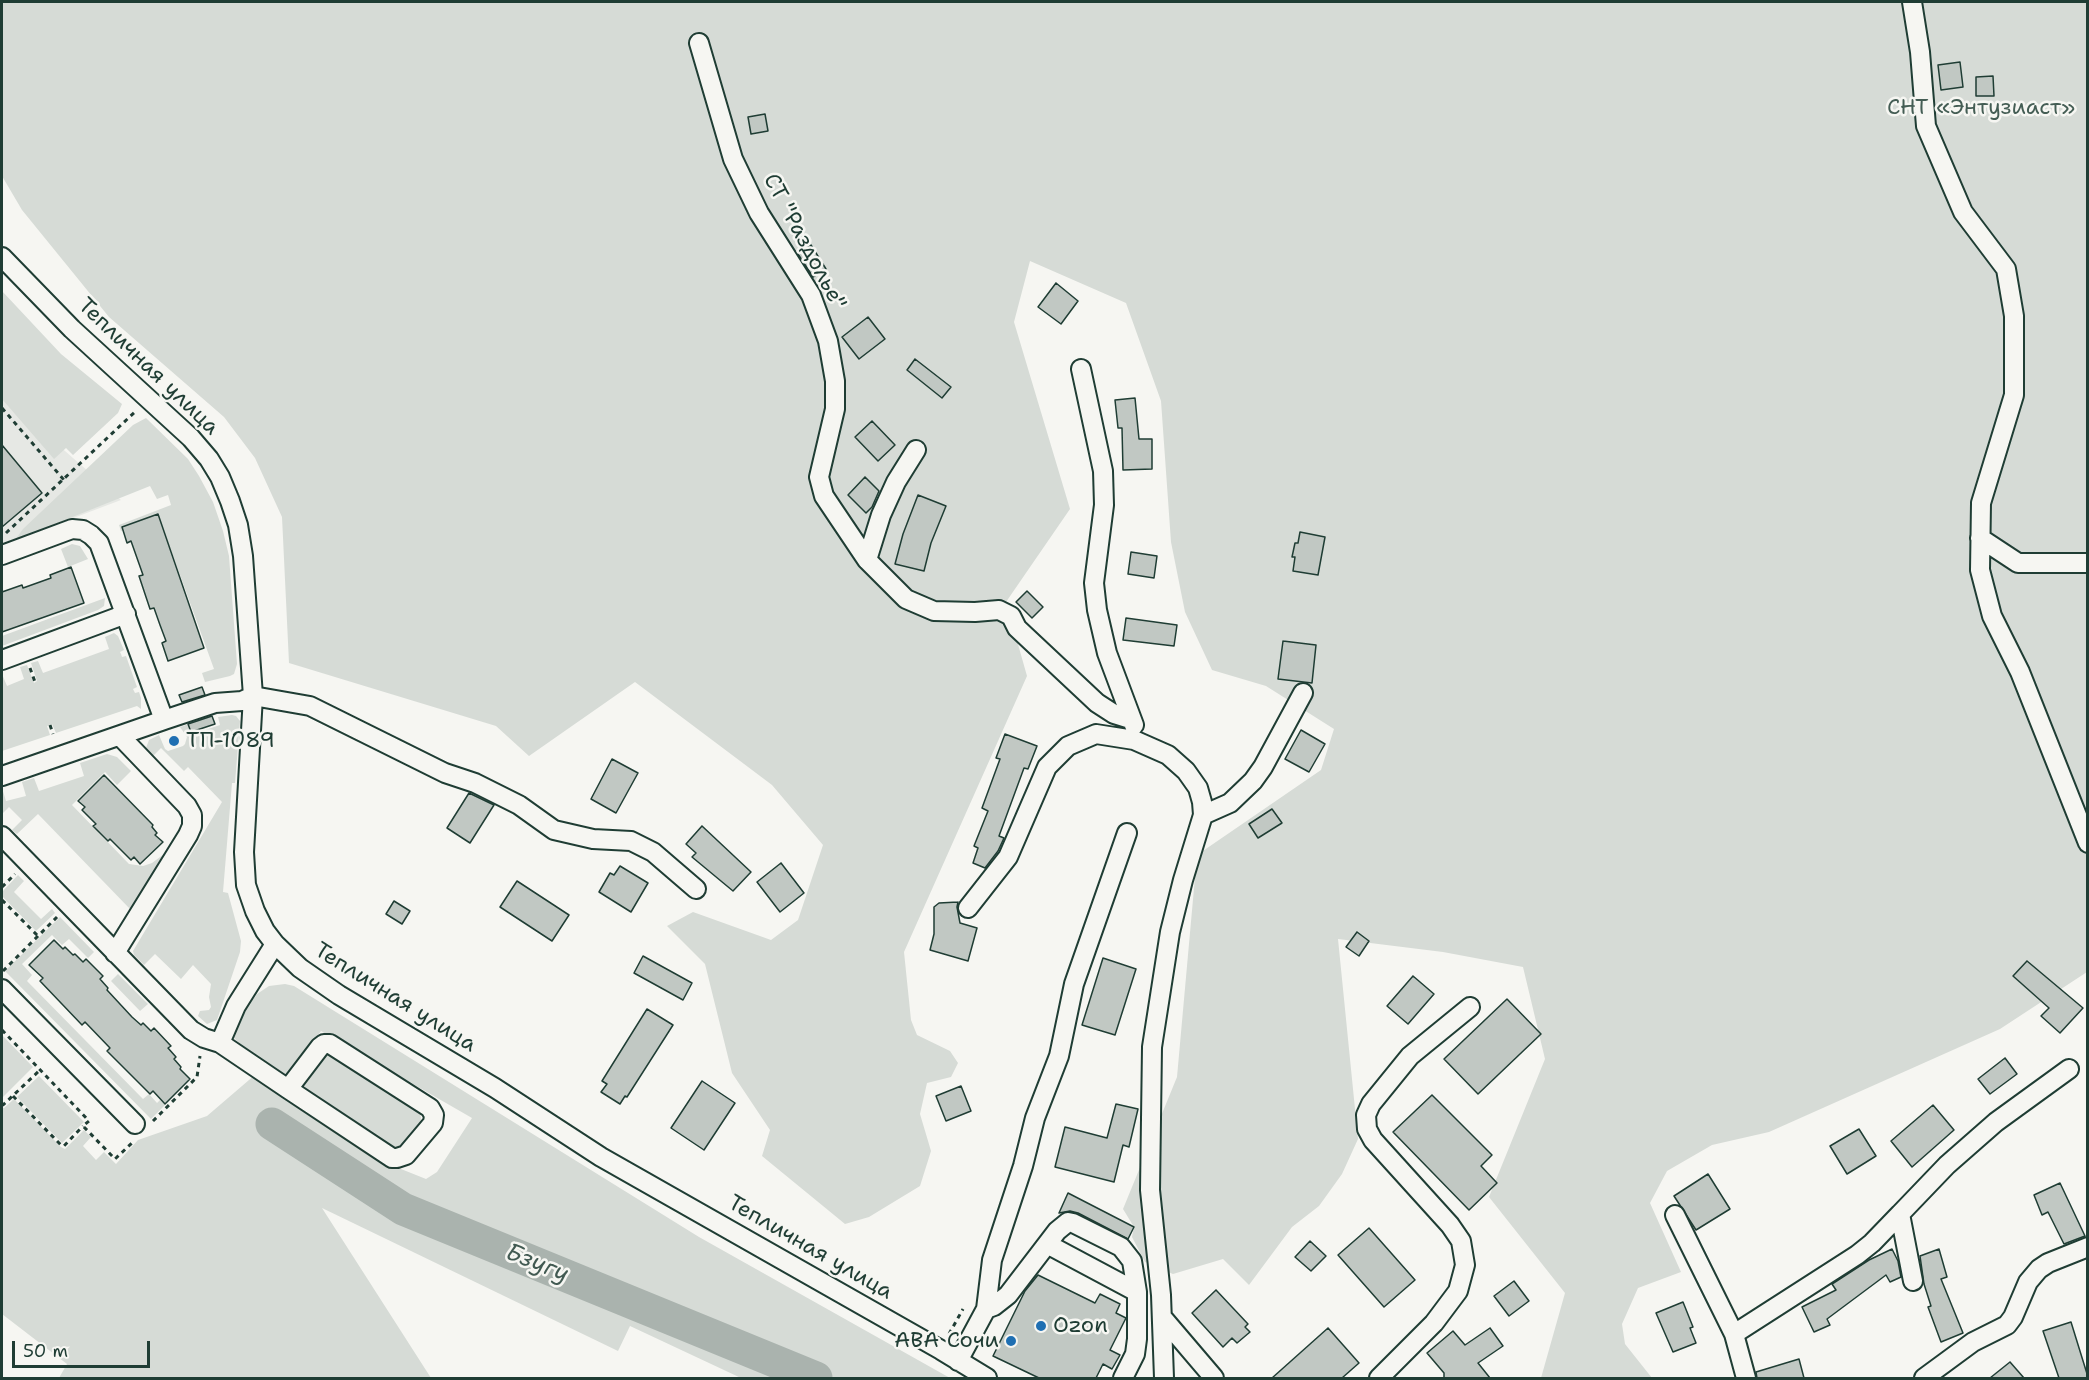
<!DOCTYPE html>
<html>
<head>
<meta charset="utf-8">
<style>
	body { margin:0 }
	#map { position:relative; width:2089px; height:1380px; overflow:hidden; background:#f6f6f2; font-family:"Shantell Sans",sans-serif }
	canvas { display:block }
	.frame { position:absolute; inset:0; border:3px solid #1f3d34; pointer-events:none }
	.scale { position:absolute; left:12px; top:1341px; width:138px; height:27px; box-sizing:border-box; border:3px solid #1f3d34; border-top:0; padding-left:8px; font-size:18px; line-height:21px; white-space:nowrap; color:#1f3d34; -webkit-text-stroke:4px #f6f6f2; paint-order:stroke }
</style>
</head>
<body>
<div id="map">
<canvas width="2089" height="1380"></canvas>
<div class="frame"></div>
<div class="scale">50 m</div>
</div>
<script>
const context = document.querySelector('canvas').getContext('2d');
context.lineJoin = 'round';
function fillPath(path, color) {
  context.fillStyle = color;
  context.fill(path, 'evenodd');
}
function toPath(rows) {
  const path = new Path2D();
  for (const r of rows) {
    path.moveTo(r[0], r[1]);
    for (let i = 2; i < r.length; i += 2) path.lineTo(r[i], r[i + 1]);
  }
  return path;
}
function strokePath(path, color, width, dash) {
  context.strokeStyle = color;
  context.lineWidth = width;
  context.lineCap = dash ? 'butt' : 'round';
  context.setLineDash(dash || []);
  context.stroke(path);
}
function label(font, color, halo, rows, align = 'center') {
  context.font = font + ' "Shantell Sans",sans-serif';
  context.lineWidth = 5;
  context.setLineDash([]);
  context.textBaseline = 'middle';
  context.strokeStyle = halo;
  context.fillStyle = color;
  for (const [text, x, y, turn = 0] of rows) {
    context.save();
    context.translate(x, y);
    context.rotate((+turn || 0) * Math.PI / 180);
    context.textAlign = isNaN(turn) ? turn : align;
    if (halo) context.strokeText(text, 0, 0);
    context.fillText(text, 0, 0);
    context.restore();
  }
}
const built = toPath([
	[2,387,25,416,121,500,2,545]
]);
const green = toPath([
	[2,2,2087,2,2087,972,2000,1029,1769,1132,1712,1145,1667,1171,1650,1203,1681,1272,1638,1288,1622,1324,1625,1344,1652,1378,1541,1378,1565,1293,1489,1197,1545,1059,1523,967,1443,952,1338,939,1358,1139,1342,1174,1319,1206,1292,1227,1249,1285,1223,1259,1173,1274,1145,1262,1132,1237,1134,1227,1123,1209,1177,1077,1197,855,1321,770,1334,729,1266,686,1212,670,1185,612,1171,542,1161,401,1126,303,1030,261,1014,322,1070,509,1006,602,1027,676,904,952,911,1020,917,1035,950,1051,958,1063,951,1077,927,1083,920,1114,931,1151,920,1186,869,1217,845,1224,762,1156,770,1130,732,1073,705,964,667,926,693,912,771,940,798,920,823,845,772,785,635,682,529,756,496,726,289,663,282,517,255,458,224,417,109,317,22,210,2,176],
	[2,291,61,354,122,404,118,413,73,455,66,448,54,459,2,399],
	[146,418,188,459,199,476,213,502,223,531,229,556,237,664,234,674,230,676,205,682,202,673,214,669,159,517,121,531,119,525,171,505,168,495,157,499,150,486,15,540,23,529,133,425],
	[72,544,80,546,88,559,68,567,61,549],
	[105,598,104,606,98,610,2,646,2,636],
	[114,633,118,636,124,650,120,652,121,654,122,657,126,656,137,687,133,689,135,693,139,692,141,698,141,709,137,706,56,733,52,724,47,726,50,735,2,751,2,674,7,686,24,679,20,667,27,665,34,683,37,681,31,663,38,661,43,673,109,649,105,637],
	[232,715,236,716,240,721,235,783,232,783,223,892,228,893,241,941,240,952,217,1020,207,1024,198,1016,200,1011,209,1010,211,1007,209,997,211,984,193,965,181,979,155,954,144,965,134,955,133,951,222,802,188,767,184,771,161,748,152,757,146,748,149,740,159,735,165,749,168,751,183,746,185,744,187,737,180,727,198,721,202,731,220,725,218,717],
	[107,754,117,757,131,771,117,785,105,772,72,805,129,864,143,866,152,863,172,848,131,910,38,814,17,834,12,830,22,820,9,807,2,814,2,788,6,801,26,796,22,782,34,778,39,791,84,776,80,763],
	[18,875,24,881,14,892,41,919,52,909,55,913,36,931,2,896,2,892],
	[60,917,94,952,88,958,69,939,62,945,52,935,22,964,32,975,27,981,143,1099,149,1094,157,1103,160,1100,165,1105,151,1119,5,971],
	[118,974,148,1004,140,1011,111,981],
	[285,984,294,986,699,1237,950,1378,741,1378,630,1326,618,1351,322,1208,431,1378,59,1378,67,1364,2,1314,2,1107,4,1108,14,1099,61,1147,65,1149,84,1130,91,1137,83,1146,96,1160,104,1152,116,1164,138,1140,207,1116,256,1074,401,1169,426,1179,437,1172,472,1118,321,1031,294,1069,284,1075,280,1076,238,1049,241,1045,232,1036,238,1018,257,994,269,986],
	[2,1035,33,1067,2,1098],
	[325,1051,419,1110,421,1118,420,1126,408,1143,395,1152,296,1083],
	[39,1076,84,1122,62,1143,17,1097]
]);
const river = toPath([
	[272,1124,403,1209,816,1378]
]);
const building = toPath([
	[1960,62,1963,87,1941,90,1938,65,1960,62],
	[1993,76,1994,96,1976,96,1976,77,1993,76],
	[765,114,768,131,751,134,748,117,765,114],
	[811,245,826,269,813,277,798,254,811,245],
	[1056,283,1078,301,1061,324,1038,307,1056,283],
	[868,317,885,339,859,359,842,337,868,317],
	[915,359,951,387,942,398,907,370,915,359],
	[1135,398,1139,439,1152,439,1152,469,1123,470,1122,428,1118,428,1115,400,1135,398],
	[872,421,895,445,878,461,855,437,872,421],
	[2,445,42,493,2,527,2,445],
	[865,477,879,491,872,507,866,513,848,495,865,477],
	[918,495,946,506,931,543,924,571,895,564,903,534,918,495],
	[158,514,204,648,168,661,162,643,166,641,160,625,154,608,150,609,139,576,143,575,131,541,127,543,122,527,158,514],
	[1300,532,1325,537,1318,575,1293,571,1295,557,1292,557,1295,543,1298,543,1300,532],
	[1131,552,1157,556,1154,578,1128,574,1131,552],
	[71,567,84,603,2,632,2,592,22,585,23,588,51,578,50,575,71,567],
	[1027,591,1043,607,1032,618,1016,602,1027,591],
	[1126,618,1177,625,1174,646,1123,640,1126,618],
	[1283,641,1316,645,1312,683,1278,679,1283,641],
	[202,687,205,695,182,702,179,695,202,687],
	[212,716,215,724,191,732,188,724,212,716],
	[1301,730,1325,744,1309,772,1285,759,1301,730],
	[1005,734,1037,746,1028,769,1024,768,999,836,1004,838,998,851,985,868,973,863,978,848,974,846,988,811,982,808,1000,759,996,758,1005,734],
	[612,759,638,773,616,813,591,799,612,759],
	[104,775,153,825,152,827,157,833,155,835,163,842,140,864,134,857,131,860,110,839,108,841,93,826,96,824,82,810,85,807,78,801,104,775],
	[469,793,494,805,470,843,447,828,469,793],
	[1272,809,1282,823,1258,838,1249,824,1272,809],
	[702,826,751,872,733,891,692,857,696,853,686,844,702,826],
	[781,863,804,893,780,912,757,882,781,863],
	[620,866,648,883,631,912,599,892,610,873,614,875,620,866],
	[517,881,569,915,552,941,500,907,517,881],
	[394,901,410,911,402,924,386,914,394,901],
	[958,902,957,907,960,923,977,928,968,961,930,950,934,934,934,907,939,903,958,902],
	[1357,932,1369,941,1359,956,1346,947,1357,932],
	[54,940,63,949,65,947,73,955,75,954,83,962,86,959,103,976,100,979,108,988,107,990,132,1017,141,1025,143,1023,151,1031,154,1028,171,1046,168,1048,176,1057,174,1059,181,1067,180,1069,190,1079,165,1104,153,1091,150,1094,107,1051,110,1048,85,1022,82,1025,40,981,43,978,29,965,54,940],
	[643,956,692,983,683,1000,634,973,643,956],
	[1103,958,1136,969,1115,1035,1082,1025,1103,958],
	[2027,961,2083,1008,2060,1033,2041,1016,2049,1008,2013,976,2027,961],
	[1413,976,1434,994,1408,1024,1387,1006,1413,976],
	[1507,999,1541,1034,1478,1094,1444,1059,1507,999],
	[647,1009,673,1025,627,1097,625,1096,620,1104,601,1092,607,1084,602,1081,647,1009],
	[2005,1058,2017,1074,1990,1094,1978,1079,2005,1058],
	[702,1081,735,1103,704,1150,671,1128,702,1081],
	[961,1086,971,1111,946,1121,936,1096,961,1086],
	[1432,1095,1492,1155,1481,1166,1497,1183,1469,1210,1393,1132,1432,1095],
	[1116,1104,1138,1109,1129,1147,1123,1145,1114,1182,1055,1167,1065,1127,1107,1138,1116,1104],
	[1933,1105,1954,1130,1912,1167,1891,1141,1933,1105],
	[1859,1129,1876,1156,1847,1174,1830,1146,1859,1129],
	[1708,1174,1730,1209,1696,1230,1674,1196,1708,1174],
	[2060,1183,2085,1236,2064,1244,2048,1212,2042,1215,2034,1195,2060,1183],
	[1068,1193,1134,1227,1128,1239,1078,1213,1070,1211,1059,1213,1068,1193],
	[1369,1228,1415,1280,1384,1307,1338,1255,1369,1228],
	[1310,1241,1326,1256,1311,1271,1295,1257,1310,1241],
	[1892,1249,1898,1261,1901,1277,1890,1282,1886,1275,1827,1319,1830,1325,1814,1332,1802,1307,1836,1290,1832,1284,1869,1260,1892,1249],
	[1939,1249,1947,1277,1941,1279,1963,1333,1941,1342,1928,1307,1931,1306,1924,1284,1920,1256,1939,1249],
	[1038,1275,1095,1303,1100,1294,1120,1304,1116,1313,1126,1318,1110,1350,1120,1355,1112,1369,1103,1364,1096,1378,1039,1378,993,1356,1025,1291,1038,1275],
	[1514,1281,1529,1301,1509,1316,1494,1296,1514,1281],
	[1216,1290,1248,1324,1245,1327,1250,1332,1237,1343,1232,1338,1223,1347,1192,1313,1216,1290],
	[1683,1302,1693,1327,1690,1328,1696,1343,1673,1352,1656,1313,1683,1302],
	[2071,1322,2088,1377,2088,1378,2059,1378,2043,1331,2071,1322],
	[1328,1328,1359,1363,1342,1378,1272,1378,1328,1328],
	[1490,1328,1503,1346,1478,1363,1490,1378,1444,1378,1444,1373,1427,1353,1453,1331,1465,1345,1490,1328],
	[1799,1359,1804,1378,1757,1378,1756,1372,1799,1359],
	[2010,1362,2024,1378,1990,1378,2010,1362]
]);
const path = toPath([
	[2,408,64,480],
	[6,533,137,410],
	[30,668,35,682],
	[50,725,53,734],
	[2,887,15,874],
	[2,900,38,936],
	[3,971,57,917],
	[2,1030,89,1121,83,1126,115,1159,134,1141],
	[13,1096,61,1145,64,1146,83,1126],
	[2,1104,3,1105,40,1070],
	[153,1121,197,1077,200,1056],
	[949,1334,963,1309]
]);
const minor = toPath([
	[1912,2,1920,52,1926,126,1963,212,2006,269,2014,316,2014,395,1981,503,1980,570,1992,616,2020,672,2088,843],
	[699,43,733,159,759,213,811,295,828,341,835,381,835,409,819,477,824,496,867,560,906,599,934,611,975,612,999,610,1011,616,1017,628,1097,703,1114,714,1130,719],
	[2,257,72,329,191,438,209,459,220,477,230,501,238,525,243,556,253,696,244,852,246,885,255,911,265,931,275,944,300,968,339,995,495,1088,601,1157,941,1350,987,1378],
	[1081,369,1103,471,1104,505,1094,583,1097,610,1107,653,1134,725],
	[1980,538,2018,563,2088,563],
	[2,555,72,529,83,530,91,535,99,543,164,720,215,703,242,701,253,696,310,706,445,773,475,783,519,805,554,830,593,839,631,841,653,852,696,889],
	[867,560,881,515,896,482,916,450],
	[2,660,126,614],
	[2,776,164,720],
	[1203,815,1230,803,1253,781,1263,767,1303,693],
	[2,836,191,1030,204,1038,220,1043],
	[968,908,1008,857,1047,767,1068,746,1096,734,1134,740,1168,755,1186,771,1198,788,1202,802,1203,815,1183,880,1170,932,1152,1047,1150,1190,1161,1295,1164,1378],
	[275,944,236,1006,220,1043,288,1089,392,1158,397,1158,406,1155,433,1123,434,1115,430,1108,330,1044,324,1044,320,1047,288,1089],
	[115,953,188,835,192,826,192,815,187,806,120,736],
	[2,989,135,1124],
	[1675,1215,1734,1334,1746,1378],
	[1047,1244,1137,1292],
	[1913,1281,1900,1214,1947,1165,1996,1122,2069,1069],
	[986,1309,994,1306,1008,1295,1057,1231,1068,1222,1073,1223,1121,1247,1132,1261,1137,1292,1137,1339,1135,1354,1123,1378],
	[1162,1317,1214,1378],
	[1734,1334,1857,1255,1872,1243,1900,1214],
	[958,1361,986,1309,992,1260,1023,1166,1035,1118,1059,1056,1074,984,1127,833],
	[1379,1378,1434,1323,1458,1291,1465,1265,1461,1241,1450,1225,1373,1140,1367,1129,1366,1115,1371,1104,1410,1056,1470,1007],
	[1924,1378,1973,1342,2007,1325,2013,1317,2028,1282,2039,1269,2048,1263,2088,1247]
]);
const markers = [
	[174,741,6,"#1f6fb2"],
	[1041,1326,6,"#1f6fb2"],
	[1011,1341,6,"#1f6fb2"]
];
const parkNames = [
	["СНТ «Энтузиаст»",1981,108]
];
const streetNames = [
	["СТ \"Раздолье\"",804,242,62],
	["Тепличная улица",148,367,44],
	["Тепличная улица",395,998,32],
	["Тепличная улица",810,1248,30]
];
const poiNames = [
	["ТП-1089",186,741],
	["Ozon",1053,1326],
	["АВА Сочи",999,1341,"right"]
];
const waterNames = [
	["Бзугу",537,1264,22]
];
fillPath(built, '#e6e8e4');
fillPath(green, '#d6dbd6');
strokePath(river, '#aab3ae', 33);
fillPath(building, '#c1c8c3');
strokePath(building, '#1f3d34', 1.5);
strokePath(minor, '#1f3d34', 22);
strokePath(path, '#1f3d34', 3, [4.5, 4.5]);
strokePath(minor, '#f6f6f2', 18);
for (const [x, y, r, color] of markers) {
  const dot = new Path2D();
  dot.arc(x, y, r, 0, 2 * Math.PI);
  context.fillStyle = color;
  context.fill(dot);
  strokePath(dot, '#f6f6f2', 2);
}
label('22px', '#445d54', '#f6f6f2', parkNames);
label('22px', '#1f3d34', '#f6f6f2', streetNames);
label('22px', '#1f3d34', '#f6f6f2', poiNames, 'left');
label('italic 24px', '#425a52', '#f6f6f2', waterNames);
</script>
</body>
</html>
